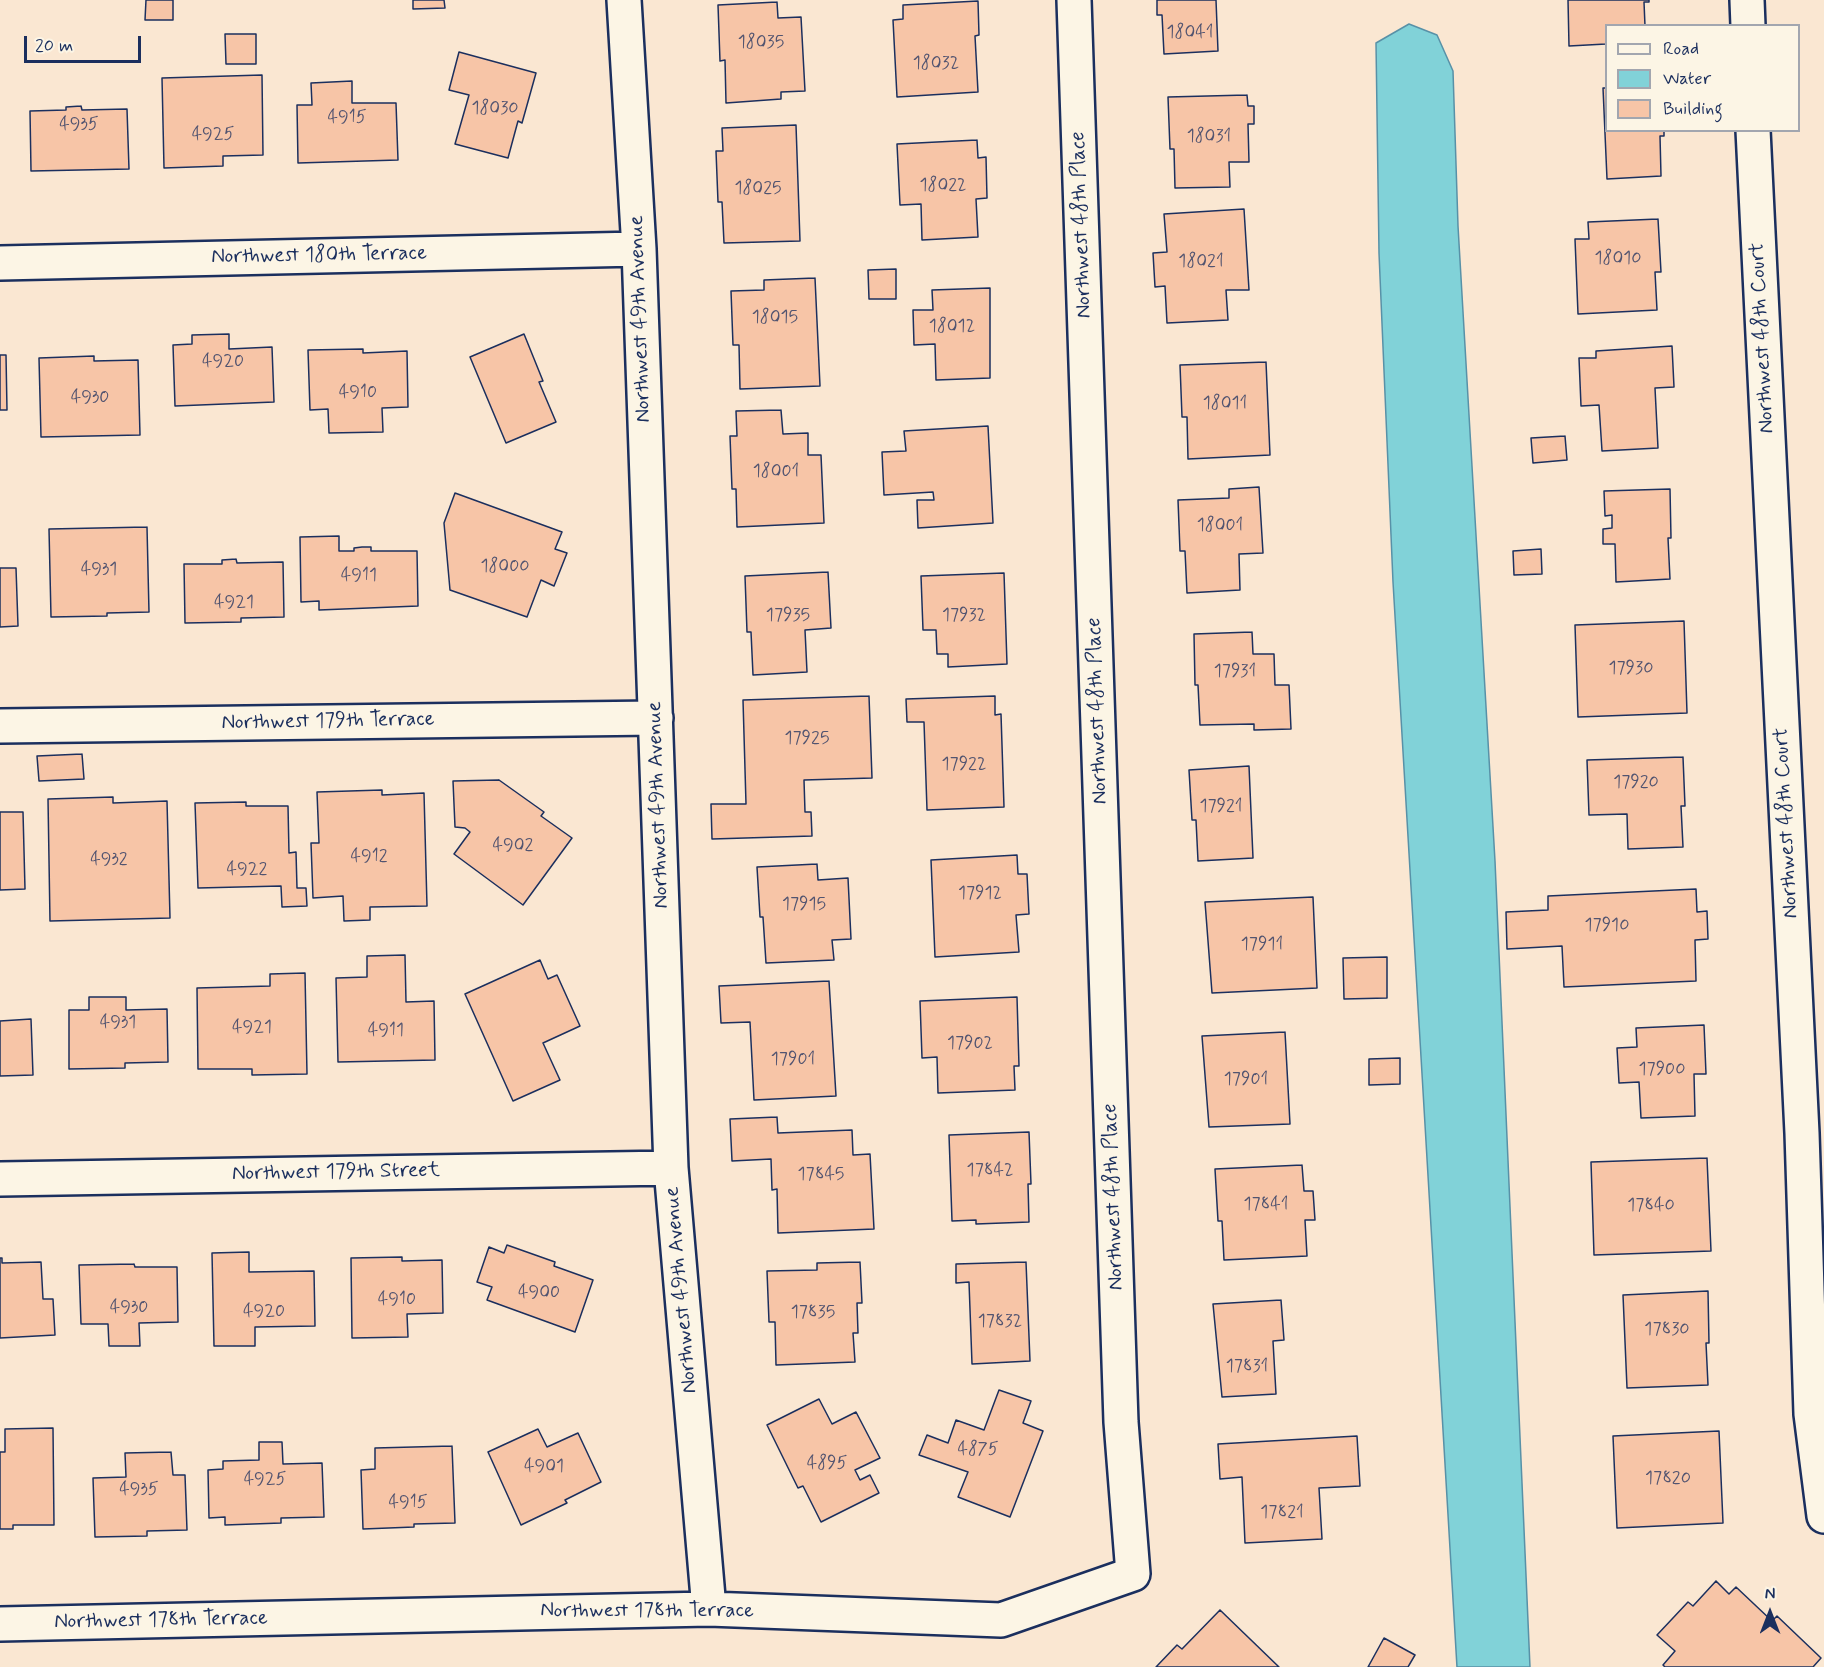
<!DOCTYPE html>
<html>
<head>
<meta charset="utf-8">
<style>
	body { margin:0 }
	#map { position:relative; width:1824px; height:1667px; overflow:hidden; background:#fae7d2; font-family:Mynerve,sans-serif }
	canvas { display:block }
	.legend { position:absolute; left:1605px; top:24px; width:195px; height:108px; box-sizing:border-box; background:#fcf5e5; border:2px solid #a2a6af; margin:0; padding:8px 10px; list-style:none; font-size:18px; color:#1b2f5e }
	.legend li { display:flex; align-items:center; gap:12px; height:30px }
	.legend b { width:30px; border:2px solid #a2a6af }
	.north { position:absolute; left:1740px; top:1583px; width:60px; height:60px; -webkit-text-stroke:4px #fcf5e5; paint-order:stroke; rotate:0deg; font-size:16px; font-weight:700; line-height:24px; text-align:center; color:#1b2f5e }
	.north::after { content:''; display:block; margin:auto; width:21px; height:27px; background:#1b2f5e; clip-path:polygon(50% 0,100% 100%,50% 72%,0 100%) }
	.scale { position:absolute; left:24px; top:36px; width:117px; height:27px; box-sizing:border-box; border:3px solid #1b2f5e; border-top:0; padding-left:8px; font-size:18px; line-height:21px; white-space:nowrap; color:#1b2f5e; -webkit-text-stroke:4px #fcf5e5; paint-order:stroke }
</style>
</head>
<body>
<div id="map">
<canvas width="1824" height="1667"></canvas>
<ul class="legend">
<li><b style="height:8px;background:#fcf5e5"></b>Road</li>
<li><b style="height:16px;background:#81d2d8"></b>Water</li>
<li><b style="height:16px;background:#f7c5a7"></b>Building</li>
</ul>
<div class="north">N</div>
<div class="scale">20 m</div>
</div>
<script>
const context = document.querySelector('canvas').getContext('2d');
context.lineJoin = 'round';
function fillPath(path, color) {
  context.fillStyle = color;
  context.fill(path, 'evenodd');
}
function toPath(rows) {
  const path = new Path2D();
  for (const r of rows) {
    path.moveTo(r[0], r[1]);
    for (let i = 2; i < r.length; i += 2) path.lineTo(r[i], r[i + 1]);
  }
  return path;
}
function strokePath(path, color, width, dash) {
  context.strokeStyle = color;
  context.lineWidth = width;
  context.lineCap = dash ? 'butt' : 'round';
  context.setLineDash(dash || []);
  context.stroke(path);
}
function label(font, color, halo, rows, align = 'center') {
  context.font = font + ' Mynerve,sans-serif';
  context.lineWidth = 6;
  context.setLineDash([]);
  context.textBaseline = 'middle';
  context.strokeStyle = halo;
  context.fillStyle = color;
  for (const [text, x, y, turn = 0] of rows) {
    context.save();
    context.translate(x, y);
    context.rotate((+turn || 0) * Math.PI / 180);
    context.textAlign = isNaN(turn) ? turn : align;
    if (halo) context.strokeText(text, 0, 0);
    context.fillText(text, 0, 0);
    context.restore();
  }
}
const water = toPath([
	[1409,24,1437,35,1453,71,1458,226,1495,861,1530,1667,1457,1667,1393,582,1379,253,1376,43,1409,24]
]);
const building = toPath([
	[146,0,173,0,173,20,145,20,146,0],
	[413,0,444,0,445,8,413,9,413,0],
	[1157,0,1216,0,1218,51,1164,54,1162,15,1157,15,1157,0],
	[1568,0,1649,0,1649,2,1644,2,1645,26,1606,26,1606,44,1569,46,1568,0],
	[978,1,979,35,975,36,978,92,897,97,893,20,903,19,903,5,978,1],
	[777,2,778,18,801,17,805,91,781,92,781,99,726,103,725,60,720,61,718,5,777,2],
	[225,34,256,34,256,64,226,64,225,34],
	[459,52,536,73,522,123,518,121,508,158,455,144,469,95,449,90,459,52],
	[262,75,263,155,223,156,223,166,164,168,162,78,262,75],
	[352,81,352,103,396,103,398,160,298,163,297,105,312,105,311,83,352,81],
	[1603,88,1606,88,1606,130,1664,130,1664,136,1660,136,1661,176,1607,179,1603,88],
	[1247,95,1248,106,1254,106,1254,124,1248,124,1249,162,1229,162,1230,187,1175,188,1174,149,1170,149,1168,97,1247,95],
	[81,106,82,110,127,109,129,169,31,171,30,111,66,110,66,107,81,106],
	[796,125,800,241,724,243,722,202,718,202,716,151,723,151,722,128,796,125],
	[977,140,978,158,986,157,987,198,976,199,978,237,922,240,921,204,900,205,897,144,977,140],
	[1244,209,1249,290,1226,290,1228,320,1167,323,1165,286,1155,287,1153,253,1167,252,1164,214,1244,209],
	[1658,219,1661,272,1655,272,1657,310,1578,314,1575,239,1589,239,1588,222,1658,219],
	[896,269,896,299,869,299,868,270,896,269],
	[815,278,820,386,740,389,739,345,733,345,731,291,764,290,764,280,815,278],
	[990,288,990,378,936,380,935,344,914,345,913,310,933,310,932,290,990,288],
	[229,334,229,349,272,347,274,402,175,406,173,345,192,344,192,335,229,334],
	[524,334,543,381,539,382,556,422,506,443,470,357,524,334],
	[1672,346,1674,387,1655,388,1658,448,1602,451,1599,405,1581,406,1579,358,1596,358,1596,351,1672,346],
	[363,349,363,353,407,351,408,407,382,408,383,432,329,433,328,409,310,410,308,350,363,349],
	[0,355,6,355,7,410,0,410,0,355],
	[94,356,94,361,138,360,140,435,41,437,39,358,94,356],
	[1266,362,1270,455,1188,459,1187,417,1182,417,1180,365,1266,362],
	[781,410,783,434,808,433,808,455,821,455,824,523,737,527,736,489,732,489,730,436,737,436,736,411,781,410],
	[988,426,993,523,918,528,917,500,934,500,933,492,884,495,882,452,906,451,904,431,988,426],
	[1565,436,1567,460,1533,463,1531,438,1565,436],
	[1259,487,1263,553,1239,554,1240,590,1187,593,1185,551,1180,551,1178,500,1229,498,1229,489,1259,487],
	[1670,489,1671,538,1668,538,1670,579,1616,582,1615,544,1603,544,1603,529,1612,528,1612,515,1605,516,1604,491,1670,489],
	[455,493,562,532,555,549,567,553,554,586,541,580,527,617,450,590,444,523,455,493],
	[147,527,149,612,107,613,107,616,51,617,49,529,147,527],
	[339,536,339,551,354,551,354,548,362,547,371,547,371,551,417,551,418,606,319,610,319,601,301,602,300,537,339,536],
	[1541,549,1542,574,1514,575,1513,551,1541,549],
	[236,559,237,563,283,562,284,617,241,618,241,622,185,623,184,564,222,564,222,560,236,559],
	[0,568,16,568,18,626,0,627,0,568],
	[828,572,831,628,805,630,807,672,753,675,751,632,747,632,745,576,828,572],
	[1004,573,1007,664,948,667,948,654,937,654,936,630,923,630,921,576,1004,573],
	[1684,621,1687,713,1578,717,1575,625,1684,621],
	[1252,632,1253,654,1274,654,1275,685,1289,685,1291,729,1254,730,1254,724,1200,725,1198,685,1195,685,1194,634,1252,632],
	[869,696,872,778,804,780,805,812,811,812,812,836,712,839,711,804,746,804,743,700,869,696],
	[995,696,995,715,1001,714,1004,807,927,810,924,722,907,722,906,699,995,696],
	[82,754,84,779,39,781,37,756,82,754],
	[1683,757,1685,806,1681,806,1683,847,1628,849,1627,814,1589,815,1587,760,1683,757],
	[1249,766,1253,858,1198,861,1196,820,1192,820,1189,770,1249,766],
	[499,780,544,812,541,816,572,838,523,905,454,854,470,832,465,828,455,827,453,781,499,780],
	[382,790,382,795,424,793,427,906,370,907,370,920,344,921,343,896,313,898,311,843,319,843,317,792,382,790],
	[113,797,113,803,167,801,170,918,50,921,48,799,113,797],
	[246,802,246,806,288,806,289,853,296,852,297,888,306,888,307,906,282,907,281,886,198,888,195,803,246,802],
	[0,812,23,812,25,889,0,890,0,812],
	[1017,855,1018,874,1027,874,1029,914,1016,915,1019,952,935,957,931,860,1017,855],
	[817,864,818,880,848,878,851,939,832,940,834,960,766,963,763,917,760,917,757,867,817,864],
	[1696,889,1697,912,1707,911,1708,939,1695,940,1696,981,1564,987,1562,946,1507,949,1506,912,1548,910,1548,896,1696,889],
	[1313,897,1317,988,1212,993,1205,902,1313,897],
	[405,955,406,1002,434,1001,435,1060,338,1062,336,978,367,977,367,956,405,955],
	[1387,957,1387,998,1344,999,1343,958,1387,957],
	[540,960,548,979,557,975,580,1026,543,1043,560,1080,513,1101,465,994,540,960],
	[305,973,307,1074,252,1075,252,1069,198,1069,197,988,270,986,270,974,305,973],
	[829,981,836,1096,754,1100,750,1022,721,1023,719,986,829,981],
	[89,997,126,997,126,1010,167,1009,168,1062,125,1063,125,1068,69,1069,69,1010,89,1010,89,997],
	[1017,997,1019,1066,1014,1066,1015,1090,938,1093,937,1057,922,1058,920,1001,1017,997],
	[31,1019,33,1075,0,1076,0,1021,31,1019],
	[1704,1025,1706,1074,1694,1074,1695,1116,1641,1118,1639,1082,1619,1083,1617,1048,1637,1047,1636,1028,1704,1025],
	[1285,1032,1290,1124,1209,1127,1202,1036,1285,1032],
	[1400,1058,1400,1084,1369,1085,1369,1059,1400,1058],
	[777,1117,778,1133,852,1130,853,1155,870,1154,874,1229,778,1233,777,1189,772,1190,771,1159,732,1161,730,1119,777,1117],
	[1029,1132,1031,1184,1028,1184,1029,1222,976,1224,976,1220,952,1221,949,1135,1029,1132],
	[1707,1158,1711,1251,1594,1255,1591,1162,1707,1158],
	[1302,1165,1304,1191,1313,1191,1315,1220,1305,1220,1307,1256,1224,1260,1222,1221,1218,1221,1215,1169,1302,1165],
	[507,1245,555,1262,554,1266,593,1280,575,1332,487,1300,492,1287,477,1282,489,1247,504,1253,507,1245],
	[249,1252,249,1272,314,1271,315,1326,255,1327,255,1346,214,1346,212,1253,249,1252],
	[402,1257,402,1261,442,1260,443,1313,407,1314,408,1337,352,1338,351,1258,402,1257],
	[0,1258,2,1258,2,1263,41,1262,43,1299,53,1299,55,1335,0,1338,0,1258],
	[860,1262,862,1303,857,1303,858,1333,853,1333,855,1362,776,1365,775,1322,769,1322,767,1271,817,1270,817,1263,860,1262],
	[1026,1262,1030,1361,972,1364,969,1282,956,1283,956,1264,1026,1262],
	[134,1264,135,1267,177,1267,178,1322,139,1323,140,1346,109,1346,108,1324,81,1324,79,1265,134,1264],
	[1708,1291,1709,1343,1706,1343,1708,1385,1627,1388,1623,1295,1708,1291],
	[1281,1300,1284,1340,1273,1341,1276,1394,1222,1397,1213,1304,1281,1300],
	[999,1390,1031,1401,1023,1423,1043,1431,1010,1517,958,1497,968,1472,919,1455,927,1435,948,1443,956,1420,984,1430,999,1390],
	[819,1399,832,1424,856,1412,880,1458,855,1470,860,1480,870,1475,879,1493,821,1522,803,1486,798,1488,767,1425,819,1399],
	[53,1428,54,1525,13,1525,13,1529,0,1529,0,1452,5,1452,5,1429,53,1428],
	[538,1429,547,1447,578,1433,601,1482,565,1500,567,1503,521,1525,488,1452,538,1429],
	[1719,1431,1723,1523,1617,1528,1613,1436,1719,1431],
	[1357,1436,1360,1486,1319,1488,1322,1539,1245,1543,1242,1477,1220,1479,1218,1444,1357,1436],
	[259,1442,282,1442,283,1464,322,1463,324,1517,281,1518,281,1523,225,1525,225,1517,209,1518,208,1470,223,1469,223,1461,259,1460,259,1442],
	[452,1446,455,1523,414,1524,414,1527,363,1529,361,1470,375,1469,375,1448,452,1446],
	[171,1452,173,1475,185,1475,187,1530,147,1531,147,1536,95,1537,93,1478,126,1477,125,1453,171,1452],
	[1716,1581,1729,1594,1736,1587,1772,1621,1777,1616,1821,1658,1813,1667,1665,1667,1663,1665,1675,1651,1657,1635,1688,1602,1693,1606,1716,1581],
	[1220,1610,1279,1667,1156,1667,1177,1645,1182,1649,1220,1610],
	[1384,1638,1415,1655,1408,1667,1368,1667,1384,1638]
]);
const minor = toPath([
	[624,0,639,249,671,1168,709,1609],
	[1747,0,1748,26],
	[1753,130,1802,1133,1811,1414,1824,1516],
	[0,263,639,249],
	[0,726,656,718],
	[0,1179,671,1168],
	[0,1624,709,1609,1001,1620,1133,1574,1121,1422,1074,0]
]);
const numberNames = [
	["18041",1190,33],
	["18035",761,43],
	["18032",936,64],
	["18030",495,109],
	["4915",347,118],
	["4935",79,125],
	["4925",213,135],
	["18031",1209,137],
	["18022",943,186],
	["18025",758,189],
	["18010",1618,259],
	["18021",1201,262],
	["18015",775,318],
	["18012",952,327],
	["4920",223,362],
	["4910",358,393],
	["4930",90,398],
	["18011",1225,404],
	["18001",776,472],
	["18001",1220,526],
	["18000",505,567],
	["4931",99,570],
	["4911",359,576],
	["4921",234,603],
	["17935",788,616],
	["17932",964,616],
	["17930",1631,669],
	["17931",1235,672],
	["17925",807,739],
	["17922",964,765],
	["17920",1636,783],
	["17921",1221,807],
	["4902",513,846],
	["4912",369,857],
	["4932",109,860],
	["4922",247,870],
	["17912",980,894],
	["17915",804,905],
	["17910",1607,926],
	["17911",1262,945],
	["4931",118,1023],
	["4921",252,1028],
	["4911",386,1031],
	["17902",970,1044],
	["17901",793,1060],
	["17900",1662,1070],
	["17901",1246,1080],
	["17842",990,1171],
	["17845",821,1175],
	["17841",1266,1205],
	["17840",1651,1206],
	["4900",539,1293],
	["4910",397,1300],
	["4930",129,1308],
	["4920",264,1312],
	["17835",813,1313],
	["17832",1000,1322],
	["17830",1667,1330],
	["17831",1247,1367],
	["4875",978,1450],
	["4895",827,1464],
	["4901",544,1467],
	["17820",1668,1479],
	["4925",265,1480],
	["4935",139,1490],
	["4915",408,1503],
	["17821",1282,1513]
];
const streetNames = [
	["Northwest 48th Place",1082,225,-92],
	["Northwest 180th Terrace",319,256,-1],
	["Northwest 49th Avenue",641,319,-92],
	["Northwest 48th Court",1763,338,-93],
	["Northwest 48th Place",1098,711,-92],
	["Northwest 179th Terrace",328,722,-1],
	["Northwest 49th Avenue",659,805,-92],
	["Northwest 48th Court",1787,823,-93],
	["Northwest 179th Street",336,1173,-1],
	["Northwest 48th Place",1114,1197,-92],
	["Northwest 49th Avenue",682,1290,-95],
	["Northwest 178th Terrace",647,1612],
	["Northwest 178th Terrace",161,1621,-1]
];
fillPath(water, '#81d2d8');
strokePath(water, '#5891a7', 1.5);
fillPath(building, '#f7c5a7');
strokePath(building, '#1b2f5e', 1.5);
strokePath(minor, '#1b2f5e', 38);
strokePath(minor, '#fcf5e5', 33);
label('18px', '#525470', null, numberNames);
label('21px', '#1b2f5e', '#fcf5e5', streetNames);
</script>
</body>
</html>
